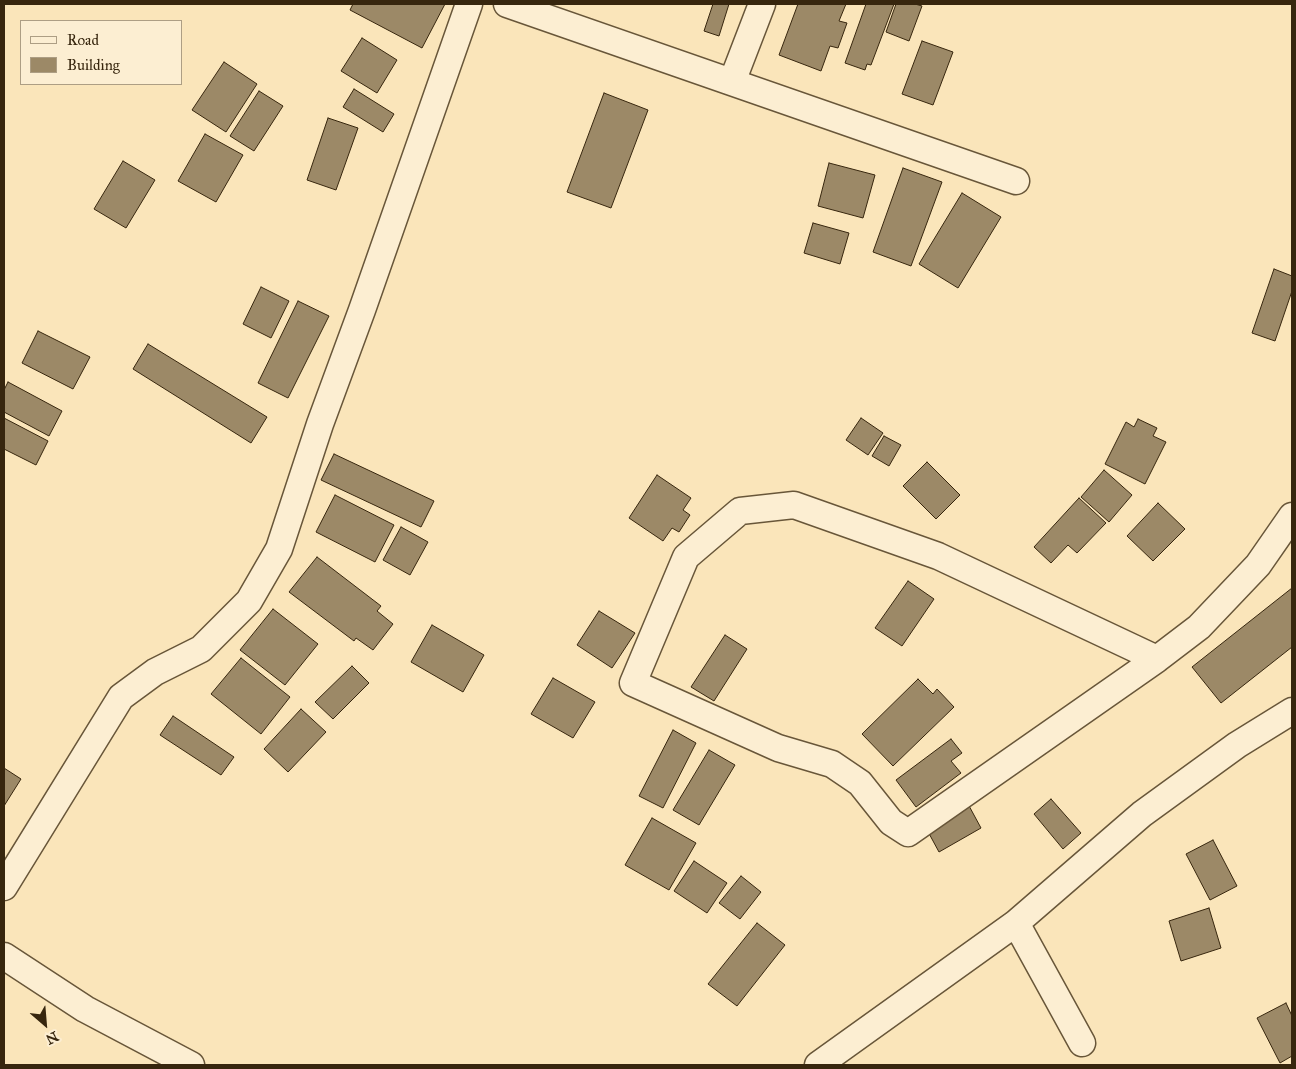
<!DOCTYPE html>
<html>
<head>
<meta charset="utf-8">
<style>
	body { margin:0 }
	#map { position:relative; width:1296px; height:1069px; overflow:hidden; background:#fae5ba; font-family:"IM FELL Great Primer",serif }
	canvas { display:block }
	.frame { position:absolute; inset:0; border:5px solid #37260e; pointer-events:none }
	.legend { position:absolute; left:20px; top:20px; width:162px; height:65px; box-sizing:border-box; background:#fceed2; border:1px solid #ad9e84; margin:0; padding:6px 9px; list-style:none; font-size:15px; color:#37260e }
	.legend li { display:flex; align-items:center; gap:10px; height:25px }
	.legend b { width:25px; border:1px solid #ad9e84 }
	.north { position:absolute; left:20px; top:999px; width:50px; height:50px; -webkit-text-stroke:4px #fceed2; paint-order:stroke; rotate:153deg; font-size:14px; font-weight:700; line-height:20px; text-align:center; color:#37260e }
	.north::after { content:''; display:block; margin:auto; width:18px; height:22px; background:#37260e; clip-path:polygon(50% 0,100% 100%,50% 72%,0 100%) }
</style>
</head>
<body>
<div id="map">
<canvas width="1296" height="1069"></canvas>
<div class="frame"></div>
<ul class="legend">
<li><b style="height:6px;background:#fceed2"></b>Road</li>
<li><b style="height:14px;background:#9c8967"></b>Building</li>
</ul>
<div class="north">N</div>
</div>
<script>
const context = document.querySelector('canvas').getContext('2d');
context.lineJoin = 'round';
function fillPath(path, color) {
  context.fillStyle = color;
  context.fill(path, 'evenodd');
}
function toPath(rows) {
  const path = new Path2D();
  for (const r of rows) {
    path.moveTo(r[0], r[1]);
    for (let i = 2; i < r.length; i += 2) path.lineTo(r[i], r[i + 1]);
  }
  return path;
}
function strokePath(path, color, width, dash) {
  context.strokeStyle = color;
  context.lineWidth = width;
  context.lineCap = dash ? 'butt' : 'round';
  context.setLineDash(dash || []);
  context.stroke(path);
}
const building = toPath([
	[353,4,445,4,422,48,350,10,353,4],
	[713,4,729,4,719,36,704,31,713,4],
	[798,4,846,4,839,21,847,23,838,48,830,46,821,71,779,55,798,4],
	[866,4,894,4,871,65,867,64,865,70,845,63,866,4],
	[896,4,915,4,922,6,909,41,886,32,896,4],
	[362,38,397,60,377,93,341,71,362,38],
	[922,41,953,52,933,105,902,94,922,41],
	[224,62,257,84,226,132,192,110,224,62],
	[354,89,394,114,383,132,343,107,354,89],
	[259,91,283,106,254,151,230,136,259,91],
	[604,93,648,110,611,208,567,192,604,93],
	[328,118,358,128,336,190,307,180,328,118],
	[205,134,243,155,216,202,178,181,205,134],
	[123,161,155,180,126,228,94,209,123,161],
	[829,163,875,175,863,218,818,206,829,163],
	[903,168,942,182,911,266,873,252,903,168],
	[962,193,1001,217,958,288,919,264,962,193],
	[813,223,849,233,840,264,804,253,813,223],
	[1274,269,1292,276,1292,291,1275,341,1252,333,1274,269],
	[261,287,289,301,271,338,243,324,261,287],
	[298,301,329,316,288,398,258,383,298,301],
	[38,331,90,357,73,389,22,363,38,331],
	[148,344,267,417,251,443,133,369,148,344],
	[8,382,62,411,49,436,4,412,4,390,8,382],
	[4,418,48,441,36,465,4,449,4,418],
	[861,418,883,433,868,455,846,440,861,418],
	[1138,419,1157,428,1153,436,1166,442,1145,484,1105,464,1126,422,1134,427,1138,419],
	[884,436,901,445,889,466,872,456,884,436],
	[334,454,434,501,421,527,321,480,334,454],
	[927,462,960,495,936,519,903,486,927,462],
	[1104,470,1132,495,1109,522,1081,497,1104,470],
	[657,475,691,498,683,510,690,515,679,532,672,528,663,541,629,518,657,475],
	[335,495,394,525,375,562,316,532,335,495],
	[1079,498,1106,523,1077,553,1068,545,1051,563,1034,547,1079,498],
	[1158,503,1185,529,1153,561,1127,536,1158,503],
	[401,527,428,542,410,575,383,560,401,527],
	[317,557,381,606,377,611,393,624,373,650,356,638,354,641,289,592,317,557],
	[908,581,934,599,902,646,875,628,908,581],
	[1292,588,1292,647,1221,703,1192,667,1292,588],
	[273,609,318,644,285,685,240,650,273,609],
	[599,611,635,633,612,668,577,645,599,611],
	[432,625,484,655,463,692,411,662,432,625],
	[725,635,747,649,714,701,691,687,725,635],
	[241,658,290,697,261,734,211,694,241,658],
	[352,666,369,683,333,719,315,702,352,666],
	[553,678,595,702,573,738,531,714,553,678],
	[918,679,933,694,937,689,954,707,893,766,862,734,918,679],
	[301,709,326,732,288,772,264,749,301,709],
	[173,716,234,757,221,775,160,735,173,716],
	[673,730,696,743,663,808,639,796,673,730],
	[951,739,962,753,951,761,961,773,916,807,896,780,951,739],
	[709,750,735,765,699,825,673,810,709,750],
	[4,768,21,779,4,806,4,768],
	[1051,799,1081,833,1063,849,1034,814,1051,799],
	[968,804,981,828,939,852,926,828,968,804],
	[652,818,696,843,669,890,625,865,652,818],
	[1213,840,1237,886,1210,900,1186,854,1213,840],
	[694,861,727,883,707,913,674,891,694,861],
	[741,876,761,892,740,919,719,903,741,876],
	[1209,908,1221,948,1181,961,1169,921,1209,908],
	[757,923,785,945,737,1006,708,984,757,923],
	[1286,1003,1292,1016,1292,1056,1280,1063,1257,1018,1286,1003]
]);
const minor = toPath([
	[507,4,1016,181],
	[732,82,762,4],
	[1157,659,938,556,794,505,740,511,686,557,633,683,778,748,832,764,860,783,891,822,908,833,1157,659,1199,627,1258,565,1292,516],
	[4,887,121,697,155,672,201,649,249,601,279,549,320,424,362,310,469,4],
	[1016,923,1082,1043],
	[4,956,85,1009,191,1065],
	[818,1065,1016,923,1142,814,1237,745,1292,711]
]);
fillPath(building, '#9c8967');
strokePath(building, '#37260e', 1);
strokePath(minor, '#685639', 29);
strokePath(minor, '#fceed2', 26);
</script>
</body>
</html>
